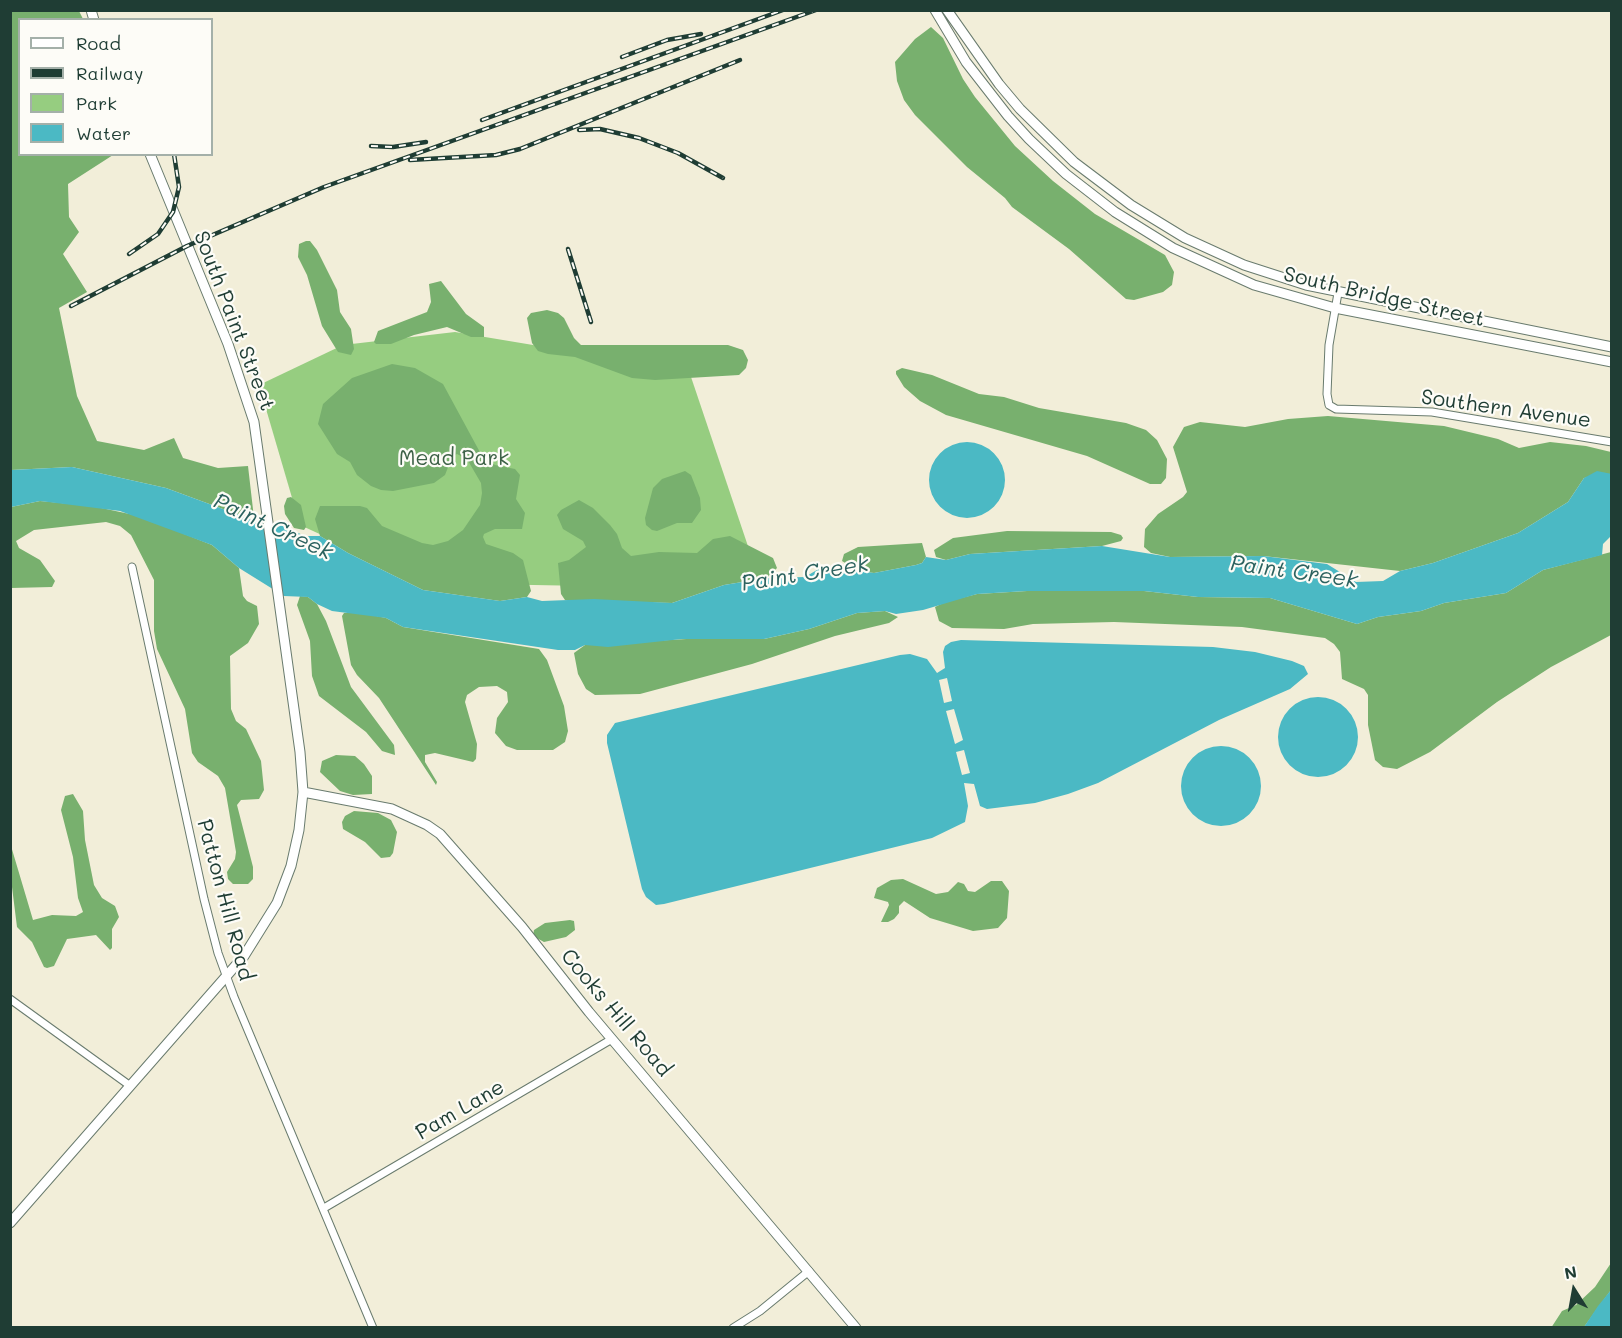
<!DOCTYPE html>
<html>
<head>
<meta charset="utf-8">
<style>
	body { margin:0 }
	#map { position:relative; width:1622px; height:1338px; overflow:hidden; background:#f2eed9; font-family:Mali,sans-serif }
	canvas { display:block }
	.frame { position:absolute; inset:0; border:12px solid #1f3d34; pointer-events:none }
	.legend { position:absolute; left:18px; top:18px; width:195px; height:138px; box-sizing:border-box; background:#fdfcf7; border:2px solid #a4b0a9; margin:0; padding:8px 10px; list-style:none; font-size:18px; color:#1f3d34 }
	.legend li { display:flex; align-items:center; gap:12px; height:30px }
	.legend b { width:30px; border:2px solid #a4b0a9 }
	.north { position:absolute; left:1544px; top:1260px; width:60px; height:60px; -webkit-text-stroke:4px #fdfcf7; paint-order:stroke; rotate:349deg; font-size:16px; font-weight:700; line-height:24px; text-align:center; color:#1f3d34 }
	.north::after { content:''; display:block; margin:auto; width:21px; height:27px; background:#1f3d34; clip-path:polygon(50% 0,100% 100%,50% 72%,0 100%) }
</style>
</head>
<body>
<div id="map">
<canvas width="1622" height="1338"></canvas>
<div class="frame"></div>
<ul class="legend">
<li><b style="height:8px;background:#fff"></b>Road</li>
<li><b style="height:8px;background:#1f3d34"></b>Railway</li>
<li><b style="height:16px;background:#96cd80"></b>Park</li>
<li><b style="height:16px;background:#4bb9c4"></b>Water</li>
</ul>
<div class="north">N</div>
</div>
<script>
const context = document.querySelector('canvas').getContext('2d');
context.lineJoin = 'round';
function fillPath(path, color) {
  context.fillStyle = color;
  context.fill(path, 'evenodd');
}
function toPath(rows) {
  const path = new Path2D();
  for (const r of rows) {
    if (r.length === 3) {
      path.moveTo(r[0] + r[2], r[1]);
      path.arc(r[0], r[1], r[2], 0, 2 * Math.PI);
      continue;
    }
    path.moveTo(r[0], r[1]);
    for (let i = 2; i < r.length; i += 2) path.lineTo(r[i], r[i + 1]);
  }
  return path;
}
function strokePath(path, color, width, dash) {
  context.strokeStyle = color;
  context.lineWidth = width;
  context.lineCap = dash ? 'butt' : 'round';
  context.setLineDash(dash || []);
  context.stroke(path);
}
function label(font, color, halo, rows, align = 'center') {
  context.font = font + ' Mali,sans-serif';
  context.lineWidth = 4.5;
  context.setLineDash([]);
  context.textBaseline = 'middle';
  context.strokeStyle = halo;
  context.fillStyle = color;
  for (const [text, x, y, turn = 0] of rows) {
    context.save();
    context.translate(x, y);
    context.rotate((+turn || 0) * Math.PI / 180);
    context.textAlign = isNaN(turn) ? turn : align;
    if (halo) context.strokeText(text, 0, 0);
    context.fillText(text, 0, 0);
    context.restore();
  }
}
const green = toPath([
	[455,332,689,371,755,567,641,587,426,583,300,525,259,385,343,345]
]);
const forest = toPath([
	[10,11,79,11,83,19,20,20,20,154,113,155,68,184,69,217,79,232,63,254,87,292,59,308,77,396,97,441,144,450,174,438,183,458,218,468,248,466,254,518,250,516,250,519,166,488,72,467,11,470],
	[931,27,943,38,963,79,975,97,1015,146,1053,181,1095,214,1165,255,1174,272,1172,285,1163,292,1134,300,1126,299,1069,249,1012,207,1005,198,967,167,915,115,904,100,897,81,895,62,915,39],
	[306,241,310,241,317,250,337,290,340,312,351,329,354,349,351,355,338,352,322,326,307,275,298,257,299,244],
	[441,281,466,314,484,327,484,337,471,337,447,327,414,335,391,344,376,344,374,342,378,331,427,312,431,302,429,284],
	[547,310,558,313,564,318,574,338,581,345,728,345,743,350,748,360,746,368,739,375,655,380,632,378,575,357,548,354,538,351,532,343,527,318,531,313],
	[392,364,415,368,443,384,482,456,495,465,515,469,520,475,516,499,525,513,522,529,495,529,484,534,483,537,486,544,513,553,523,560,531,591,527,597,500,601,423,590,348,553,320,536,315,519,320,506,360,506,367,508,382,526,422,543,433,545,448,541,463,530,480,505,482,493,481,483,467,459,457,454,452,457,445,475,434,483,393,491,381,490,371,486,357,475,350,462,337,454,318,424,323,404,352,378],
	[902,368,932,375,979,394,1004,397,1039,408,1126,423,1146,430,1157,440,1167,459,1166,478,1161,484,1150,484,1087,456,946,415,920,401,904,387,896,374,896,371],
	[1328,416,1444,426,1498,439,1519,448,1550,442,1586,446,1611,452,1611,474,1584,478,1568,502,1518,533,1433,563,1400,571,1263,556,1170,557,1151,553,1144,547,1145,529,1158,514,1183,497,1187,492,1173,447,1184,427,1200,422,1245,427,1288,419],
	[685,471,691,475,700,498,701,510,692,523,677,523,657,531,652,530,646,525,645,518,653,488,662,479],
	[291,497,301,505,306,527,304,530,294,528,285,514,284,506,287,498],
	[579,500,593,508,610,525,617,534,622,548,631,556,659,552,697,553,713,539,730,536,773,558,777,568,767,578,724,585,672,603,565,600,561,594,558,563,569,560,586,547,583,541,563,529,557,515,561,510],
	[40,501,92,506,139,516,212,545,239,568,243,596,247,601,257,606,259,624,248,643,230,656,231,709,236,721,246,729,261,761,264,790,259,799,241,800,237,805,253,867,253,879,248,884,233,884,228,879,227,872,235,859,236,852,225,788,218,776,198,762,192,753,185,709,157,649,154,631,154,580,131,535,120,526,106,522,34,530,16,541,19,548,40,560,55,581,52,587,11,588,11,507],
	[1007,531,1111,532,1121,535,1123,538,1121,541,1102,546,970,554,946,560,936,557,934,550,953,538],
	[922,543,926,557,922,563,916,565,874,573,858,571,842,561,844,554,858,547],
	[1611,552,1611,635,1551,667,1497,702,1430,752,1397,769,1383,767,1375,760,1368,725,1368,695,1364,689,1342,679,1340,652,1334,644,1325,638,1242,627,1114,622,1033,624,1004,629,952,628,939,621,935,607,945,602,977,594,1027,591,1144,591,1198,597,1270,598,1357,624,1378,617,1421,611,1444,603,1506,593,1543,570],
	[300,596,308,597,317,604,326,621,351,687,394,745,395,755,382,751,366,732,319,696,312,676,310,641,297,605],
	[885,611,898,617,889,623,835,636,752,664,640,694,595,695,586,689,578,674,574,653,585,645,720,637,764,639,809,629,857,613],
	[344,613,362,613,386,618,403,627,539,649,547,660,564,706,568,731,565,742,553,750,517,750,506,746,495,733,497,718,508,702,507,692,497,686,479,687,467,695,465,702,477,744,476,759,473,762,435,753,425,755,425,762,437,782,436,785,379,698,357,675,351,665,342,616],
	[336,755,355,756,364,764,372,776,372,794,353,795,340,791,320,772,322,761],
	[73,794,83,811,85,840,94,885,102,898,115,906,119,917,112,929,112,948,110,950,96,935,67,939,54,966,47,968,44,967,32,942,17,927,11,879,11,846,33,920,52,915,76,916,83,912,78,898,73,857,61,810,65,796],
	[354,811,378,813,391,820,397,832,393,853,390,857,381,858,365,842,343,829,342,822,345,816],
	[903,879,936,894,948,892,958,882,964,884,968,891,975,892,991,881,1002,881,1009,891,1007,918,998,928,973,931,930,918,904,901,899,906,899,913,894,919,888,922,881,922,889,905,888,902,874,898,877,888,891,880],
	[570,920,574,921,575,930,566,937,544,942,533,936,534,930,545,923],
	[1611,1263,1611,1290,1584,1327,1551,1328,1562,1311,1576,1305,1595,1287]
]);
const water = toPath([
	[967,480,38],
	[72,467,166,488,250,519,278,524,305,536,320,536,348,553,423,590,500,601,527,597,542,601,594,599,672,603,724,585,767,578,805,577,822,567,844,565,858,571,874,573,916,565,922,563,926,557,946,560,970,554,1102,546,1170,557,1263,556,1327,564,1356,582,1383,581,1400,571,1433,563,1518,533,1568,502,1584,478,1597,471,1612,474,1611,536,1603,544,1602,555,1543,570,1506,593,1444,603,1421,611,1378,617,1357,624,1270,598,1198,597,1144,591,1027,591,977,594,923,610,896,614,885,611,857,613,809,629,764,639,682,639,608,647,585,645,575,650,558,650,403,627,386,618,332,611,317,604,308,597,284,596,239,568,212,545,120,511,40,501,11,507,11,470],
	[961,640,1213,647,1255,652,1292,661,1304,666,1308,674,1290,689,1219,720,1098,783,1068,794,1035,803,987,809,980,806,974,784,964,783,968,806,965,822,932,838,664,904,656,905,646,897,642,889,607,743,607,735,615,723,900,655,910,654,927,659,937,673,945,668,943,652,945,646,951,642],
	[947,678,952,701,944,703,939,680],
	[954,709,963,740,955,744,946,711],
	[964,750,970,773,962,775,956,752],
	[1318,737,40],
	[1221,786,40],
	[1611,1290,1611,1327,1584,1327,1598,1306]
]);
const street = toPath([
	[1338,293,1329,345,1327,394,1329,405,1336,409,1432,412,1612,442],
	[132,567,204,899,218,953,234,997,373,1328],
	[10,999,129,1085],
	[324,1208,612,1039],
	[733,1328,760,1311,809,1271]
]);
const secondary = toPath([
	[91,10,94,20],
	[935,10,966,62,1008,116,1029,139,1066,174,1115,212,1173,248,1254,285,1335,308,1612,362],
	[947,10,999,84,1020,109,1074,162,1131,205,1185,238,1244,265,1306,285,1612,347],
	[303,792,392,809,427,825,440,834,522,927,589,1012,856,1328],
	[10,1223,244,956,277,903,291,866,299,830,303,792,300,752,254,422,228,344,150,154]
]);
const rail = toPath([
	[622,57,667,40,701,34],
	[482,120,783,10],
	[579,130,600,129,639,138,678,153,723,178],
	[371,146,393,147,426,142],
	[410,160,496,155,520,149,740,60],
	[568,249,591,322],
	[129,254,158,234,173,212,179,187,174,154],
	[71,306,187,246,324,187,816,10]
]);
const streetNames = [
	["South Bridge Street",1384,297,13],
	["South Paint Street",234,321,69],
	["Southern Avenue",1506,409,8],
	["Patton Hill Road",225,900,75],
	["Cooks Hill Road",616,1013,50],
	["Pam Lane",460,1110,-30]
];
const parkNames = [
	["Mead Park",454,459]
];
const waterNames = [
	["Paint Creek",273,527,25],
	["Paint Creek",1294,572,8],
	["Paint Creek",805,574,-9]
];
fillPath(green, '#96cd80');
fillPath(forest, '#78b06e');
fillPath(water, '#4bb9c4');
strokePath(street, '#697b6e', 9);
strokePath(secondary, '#697b6e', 11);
strokePath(street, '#fff', 7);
strokePath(secondary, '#fff', 9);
strokePath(rail, '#1f3d34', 4.5);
strokePath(rail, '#fdfcf7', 2, [7]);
label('21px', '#1f3d34', '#fdfcf7', streetNames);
label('21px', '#3d6147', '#fdfcf7', parkNames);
label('italic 22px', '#2c625f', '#fdfcf7', waterNames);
</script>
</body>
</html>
